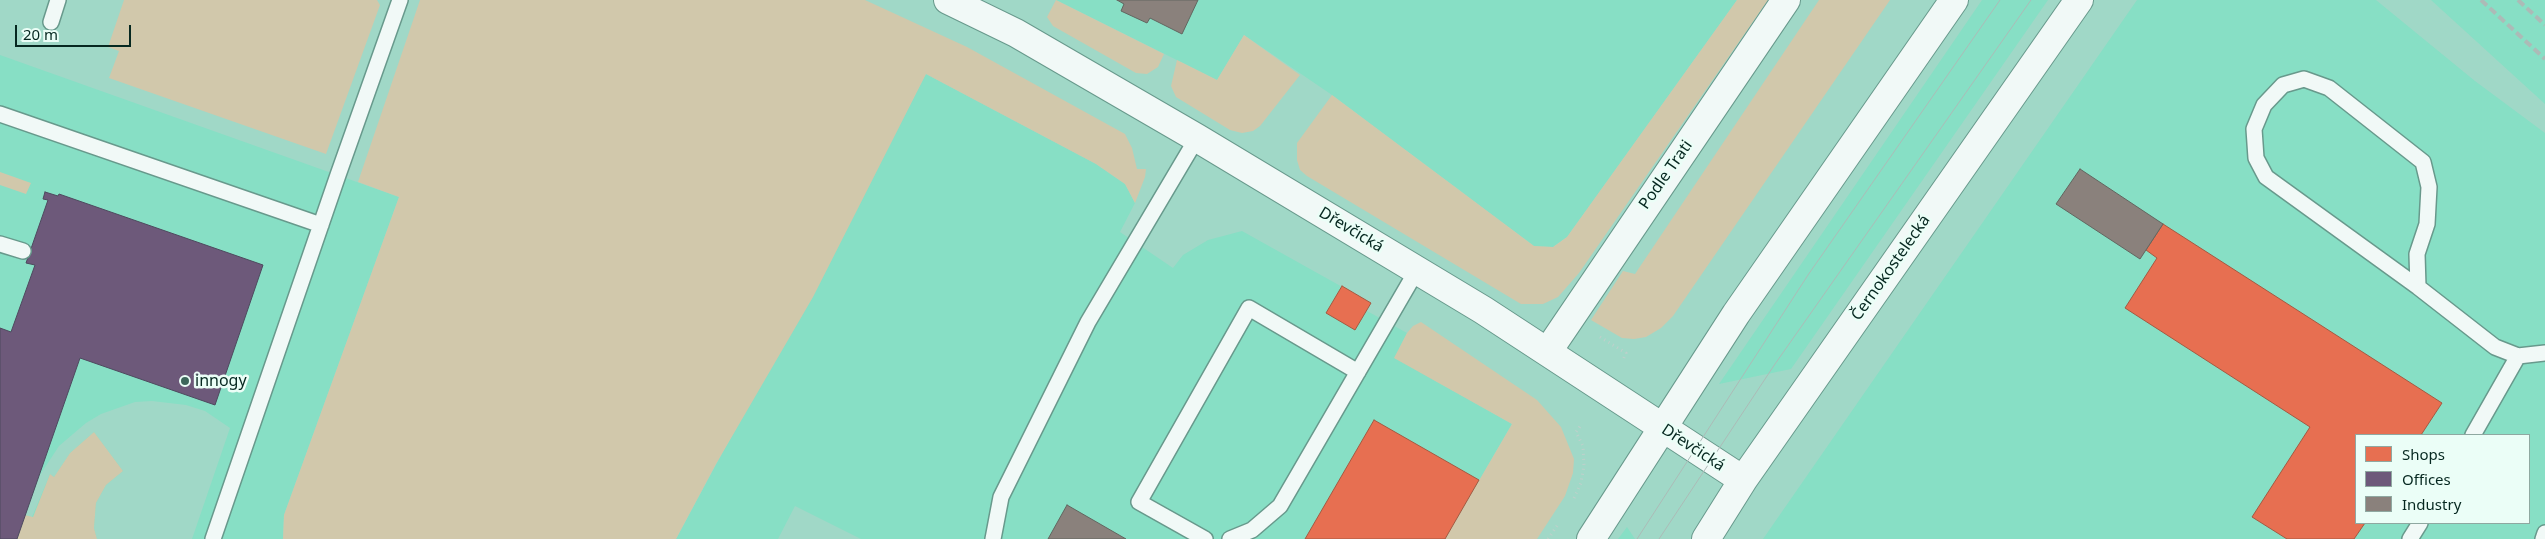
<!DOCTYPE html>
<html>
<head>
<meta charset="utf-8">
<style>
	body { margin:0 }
	#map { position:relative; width:2545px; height:539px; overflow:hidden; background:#a0d8c7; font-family:"Noto Sans",sans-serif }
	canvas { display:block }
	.legend { position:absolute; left:2355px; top:434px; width:175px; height:90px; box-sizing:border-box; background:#ebfef7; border:1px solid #8fa8a1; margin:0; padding:6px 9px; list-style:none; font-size:15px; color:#062820 }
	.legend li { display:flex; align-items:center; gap:10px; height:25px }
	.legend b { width:25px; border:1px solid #8fa8a1 }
	.scale { position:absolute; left:15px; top:25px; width:116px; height:22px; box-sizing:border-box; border:2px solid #062820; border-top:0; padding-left:6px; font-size:15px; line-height:18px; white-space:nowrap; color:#062820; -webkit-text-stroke:4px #ebfef7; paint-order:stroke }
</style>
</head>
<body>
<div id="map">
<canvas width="2545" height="539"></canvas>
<ul class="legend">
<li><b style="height:14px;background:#e76f51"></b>Shops</li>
<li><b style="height:14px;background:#6d597a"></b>Offices</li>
<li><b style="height:14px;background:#8a817c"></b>Industry</li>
</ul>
<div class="scale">20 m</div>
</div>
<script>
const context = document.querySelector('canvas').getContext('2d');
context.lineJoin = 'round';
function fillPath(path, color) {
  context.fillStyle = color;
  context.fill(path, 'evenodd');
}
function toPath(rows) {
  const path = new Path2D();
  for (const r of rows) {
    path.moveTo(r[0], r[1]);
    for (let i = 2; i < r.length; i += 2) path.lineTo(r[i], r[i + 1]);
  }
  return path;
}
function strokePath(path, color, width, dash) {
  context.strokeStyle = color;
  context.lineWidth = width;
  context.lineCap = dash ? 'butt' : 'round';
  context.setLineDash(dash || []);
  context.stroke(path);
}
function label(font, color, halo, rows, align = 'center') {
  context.font = font + ' "Noto Sans",sans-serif';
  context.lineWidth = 5;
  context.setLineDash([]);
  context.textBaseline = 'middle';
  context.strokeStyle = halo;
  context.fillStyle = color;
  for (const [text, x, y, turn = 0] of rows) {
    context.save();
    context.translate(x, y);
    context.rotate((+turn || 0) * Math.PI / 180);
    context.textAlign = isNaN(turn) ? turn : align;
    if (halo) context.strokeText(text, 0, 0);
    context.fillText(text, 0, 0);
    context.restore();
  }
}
const built = toPath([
	[1056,0,1737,0,1567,237,1553,247,1534,246,1332,95,1244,35,1217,80],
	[1982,0,2048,0,1791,369,1719,384],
	[2137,0,2376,0,2475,81,2545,133,2545,539,1763,539],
	[2356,435,2529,435,2529,523,2356,523],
	[2431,0,2545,0,2545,104],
	[0,55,399,197,284,515,283,539,192,539,230,428,205,411,186,405,152,401,135,402,101,414,86,423,59,446,40,475,25,515,32,517,50,474,54,477,70,453,94,432,123,471,106,485,96,503,94,528,97,539,0,539],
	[926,74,1096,164,1125,184,1135,203,1120,232,1173,268,1183,255,1208,240,1242,231,1371,303,1367,311,1407,333,1395,358,1512,424,1445,539,861,539,795,506,778,539,676,539],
	[1627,527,1635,539,1618,539]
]);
const green = toPath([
	[124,0,377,0,380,5,326,154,109,78,119,51,108,47],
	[420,0,865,0,967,47,1125,134,1132,148,1137,169,1146,169,1145,177,1135,203,1125,184,1096,164,926,74,813,297,716,464,676,539,283,539,284,515,399,197,358,182],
	[1056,0,1164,54,1158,67,1147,74,1136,73,1053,26,1047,17],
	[1737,0,1768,0,1579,273,1558,297,1543,304,1521,304,1307,176,1300,170,1297,160,1297,143,1332,95,1534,246,1553,247,1567,237],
	[1819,0,1890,0,1673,316,1661,328,1646,337,1634,339,1622,338,1591,320,1623,271,1635,274],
	[1244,35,1300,75,1260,126,1253,131,1242,133,1230,130,1176,97,1171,86,1177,60,1217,80],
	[0,172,31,183,26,194,0,185],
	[1421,322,1537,400,1561,427,1574,459,1573,473,1565,496,1537,539,1445,539,1512,424,1394,358,1407,333,1413,326],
	[94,432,123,471,106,485,96,503,94,528,97,539,17,539,25,515,33,517,50,474,54,477,70,453]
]);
const shops = toPath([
	[2163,224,2442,403,2421,435,2356,435,2356,523,2365,523,2354,539,2287,539,2252,517,2310,427,2125,308,2157,258,2146,250,2163,224],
	[1342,286,1371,303,1355,330,1326,313,1342,286],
	[1374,420,1479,480,1445,539,1305,539,1374,420]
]);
const offices = toPath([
	[45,192,58,196,59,194,263,265,215,405,80,358,17,539,0,539,0,328,11,332,35,265,26,263,48,200,43,199,45,192]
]);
const industry = toPath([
	[1117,0,1198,0,1182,34,1150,18,1147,23,1121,11,1124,4,1117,0],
	[2080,169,2163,224,2140,259,2056,204,2080,169],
	[1067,505,1126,539,1048,539,1067,505]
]);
const path = toPath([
	[1600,337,1626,353,1623,360],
	[1574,498,1581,483,1584,465,1583,446,1576,432,1581,425],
	[1548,539,1559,523]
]);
const lane = toPath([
	[51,22,58,0],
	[0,114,321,225],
	[0,244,23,251],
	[2418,287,2417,254,2427,224,2429,187,2423,162,2329,88,2304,79,2283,85,2264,105,2254,129,2256,158,2266,177,2418,287,2495,347,2518,356,2545,353],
	[2473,435,2518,356],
	[213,539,338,175,400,0],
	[993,539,1001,497,1088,322,1197,138],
	[1205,539,1139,502,1249,308,1358,372],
	[1230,539,1252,530,1280,506,1417,270],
	[2410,539,2420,523],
	[2543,539,2545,533]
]);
const street = toPath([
	[1548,351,1786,0]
]);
const secondary = toPath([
	[948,0,1016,33,1197,138,1483,310,1743,480],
	[1591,539,1736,314,1954,0],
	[1706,539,1743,480,2079,0]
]);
const tram = toPath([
	[1637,539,1808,275,2000,0],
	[1659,539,1775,364,2031,0]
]);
const rail = toPath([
	[2481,0,2545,59],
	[2518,0,2545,25]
]);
const markers = [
	[185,381,5,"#3c665a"]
];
const streetNames = [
	["Podle Trati",1666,175,-55],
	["Dřevčická",1351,230,31],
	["Černokostelecká",1891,268,-55],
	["Dřevčická",1693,448,33]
];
const poiNames = [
	["innogy",195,381]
];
fillPath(built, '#87dfc5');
fillPath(green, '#d1c8ab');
fillPath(shops, '#e76f51');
strokePath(shops, '#a45a42', 1);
fillPath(offices, '#6d597a');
strokePath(offices, '#4e4a5f', 1);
fillPath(industry, '#8a817c');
strokePath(industry, '#626660', 1);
strokePath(lane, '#68998c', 18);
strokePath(street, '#68998c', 30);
strokePath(secondary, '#68998c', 30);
strokePath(path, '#bfd0cb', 3, [1, 4]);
strokePath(lane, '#f1f9f7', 15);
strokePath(street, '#f1f9f7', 28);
strokePath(secondary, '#f1f9f7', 28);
strokePath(tram, '#acbbb7', 1);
strokePath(rail, '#acbbb7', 4, [8, 4]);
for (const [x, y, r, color] of markers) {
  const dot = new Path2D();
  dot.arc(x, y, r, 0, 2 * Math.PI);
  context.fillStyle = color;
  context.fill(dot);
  strokePath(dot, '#ebfef7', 2);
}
label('16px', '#062820', '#ebfef7', streetNames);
label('16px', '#062820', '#ebfef7', poiNames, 'left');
</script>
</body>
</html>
